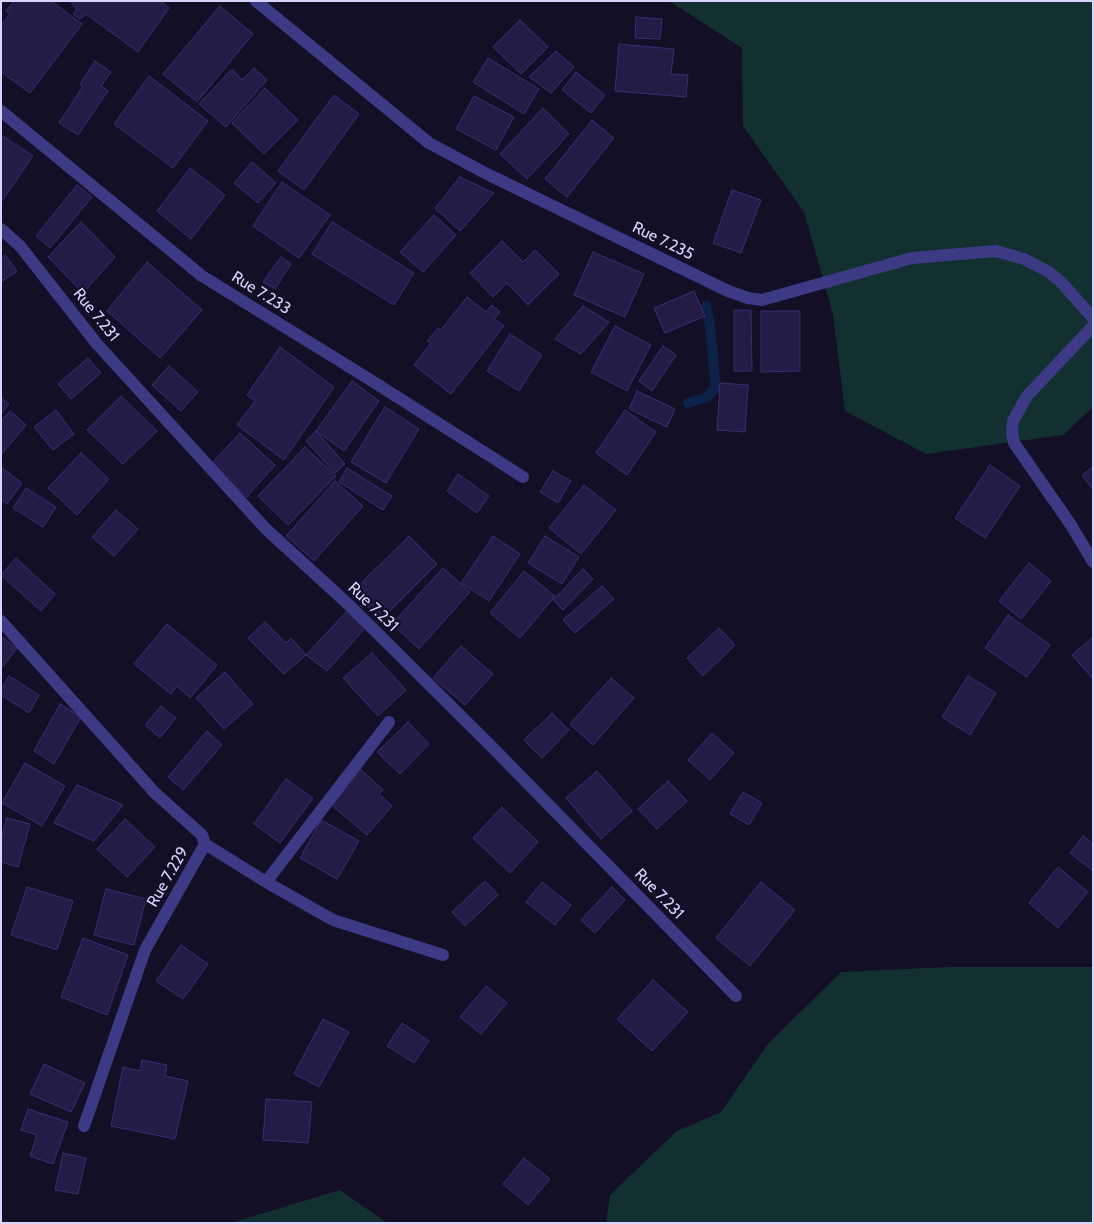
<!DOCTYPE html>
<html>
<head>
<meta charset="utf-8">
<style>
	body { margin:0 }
	#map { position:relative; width:1094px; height:1224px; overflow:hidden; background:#130f26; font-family:Cabin,sans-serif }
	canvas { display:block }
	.frame { position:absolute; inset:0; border:2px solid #d9d4ff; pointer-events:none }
</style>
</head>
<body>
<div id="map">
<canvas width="1094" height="1224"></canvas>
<div class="frame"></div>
</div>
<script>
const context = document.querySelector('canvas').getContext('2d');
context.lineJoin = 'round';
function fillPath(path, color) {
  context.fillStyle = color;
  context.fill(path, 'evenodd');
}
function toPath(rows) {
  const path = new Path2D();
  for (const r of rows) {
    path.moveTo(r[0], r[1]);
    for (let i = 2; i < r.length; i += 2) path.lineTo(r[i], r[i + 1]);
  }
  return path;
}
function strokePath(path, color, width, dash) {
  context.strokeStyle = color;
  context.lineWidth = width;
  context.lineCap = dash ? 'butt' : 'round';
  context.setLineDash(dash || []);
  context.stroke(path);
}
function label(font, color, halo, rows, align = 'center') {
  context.font = font + ' Cabin,sans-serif';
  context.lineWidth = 4.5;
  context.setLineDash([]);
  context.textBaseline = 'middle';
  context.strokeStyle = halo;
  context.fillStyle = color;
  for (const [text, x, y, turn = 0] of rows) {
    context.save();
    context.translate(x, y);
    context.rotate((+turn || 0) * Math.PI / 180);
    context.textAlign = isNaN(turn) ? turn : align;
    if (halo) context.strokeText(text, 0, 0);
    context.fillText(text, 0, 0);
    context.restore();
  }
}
const green = toPath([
	[669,1,1093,1,1093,407,1063,435,926,454,845,411,833,314,804,212,743,126,742,48],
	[948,967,1093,967,1093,1223,606,1223,610,1195,677,1131,721,1112,768,1044,841,972],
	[340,1190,387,1223,234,1223,234,1222]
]);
const stream = toPath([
	[688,403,707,397,716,388,710,326,706,306]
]);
const building = toPath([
	[14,1,51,1,82,24,30,93,1,72,1,26,10,14,6,11,14,1],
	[71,1,161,1,169,8,138,52,86,14,80,19,73,14,77,9,71,2,71,1],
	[220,6,253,34,197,102,163,74,220,6],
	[636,17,662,19,660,39,635,38,636,17],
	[520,20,548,47,521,74,493,47,520,20],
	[619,44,674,49,671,74,688,75,686,97,615,91,619,44],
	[556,51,574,67,551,93,529,77,556,51],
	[488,58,539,89,524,114,473,82,488,58],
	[95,61,111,72,101,86,108,91,78,135,59,123,83,86,80,84,95,61],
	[254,68,267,80,226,127,199,104,232,69,242,80,254,68],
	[576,72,605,95,591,113,562,90,576,72],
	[149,76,208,121,173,168,114,124,149,76],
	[265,88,298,120,264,154,232,123,265,88],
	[334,95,359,114,304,190,278,171,334,95],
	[474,96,514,117,496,150,456,129,474,96],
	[543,108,569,134,527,179,500,154,543,108],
	[592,120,614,138,567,197,545,179,592,120],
	[1,135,33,156,2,201,1,201,1,135],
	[252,162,276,183,258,203,234,183,252,162],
	[190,168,225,195,191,239,157,211,190,168],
	[460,177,494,193,460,231,435,208,460,177],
	[282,182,330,215,299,258,253,226,282,182],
	[77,185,92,197,50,248,36,236,77,185],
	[732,190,761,200,741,253,713,243,732,190],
	[434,215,456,235,423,272,400,252,434,215],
	[81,222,115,257,83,293,48,257,81,222],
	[332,222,414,273,394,305,312,254,332,222],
	[502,241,523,262,535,250,559,274,528,305,507,283,493,297,470,273,502,241],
	[593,252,644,274,625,317,574,295,593,252],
	[5,255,17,271,1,282,1,258,5,255],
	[281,257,291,264,275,289,263,282,281,257],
	[147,262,202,310,160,358,107,311,147,262],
	[694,291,705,316,665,333,654,308,694,291],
	[467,297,486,312,492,305,500,312,494,319,504,326,451,394,414,365,431,343,427,341,438,328,441,330,467,297],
	[583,306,609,322,581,354,555,339,583,306],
	[734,310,751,310,752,371,734,371,734,310],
	[761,311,800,311,800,371,761,372,761,311],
	[615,326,651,345,627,391,591,372,615,326],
	[510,334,542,355,519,391,487,371,510,334],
	[663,346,676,355,652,391,639,381,663,346],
	[280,347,334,387,284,460,237,425,255,401,247,395,280,347],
	[88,358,101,373,71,399,58,384,88,358],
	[169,366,198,392,181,411,152,385,169,366],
	[352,381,379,401,344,451,316,431,352,381],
	[720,383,748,385,745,432,717,430,720,383],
	[637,391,675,409,667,427,629,409,637,391],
	[121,396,157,431,123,464,87,430,121,396],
	[1,398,9,404,1,414,1,398],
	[385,407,419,429,386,483,351,462,385,407],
	[56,410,74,434,53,450,34,427,56,410],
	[625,410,656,432,627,475,596,453,625,410],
	[10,411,26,425,1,455,1,421,10,411],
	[316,431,345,464,335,473,306,441,316,431],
	[240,433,275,465,247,497,211,464,240,433],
	[305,447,336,476,288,525,258,496,305,447],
	[81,453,109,479,77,515,48,488,81,453],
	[990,465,1020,486,985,538,955,518,990,465],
	[1,467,22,483,7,504,1,499,1,467],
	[1093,467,1093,490,1082,475,1093,467],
	[347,468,392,496,383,510,339,482,347,468],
	[553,471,571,481,558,503,540,492,553,471],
	[458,474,489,496,477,513,447,491,458,474],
	[335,481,363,506,314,561,286,536,335,481],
	[584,485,616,510,581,554,549,528,584,485],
	[26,488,56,507,43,527,13,508,26,488],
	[116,510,138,529,114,556,92,537,116,510],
	[409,536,437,564,381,620,353,591,409,536],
	[493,536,520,554,489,601,461,583,493,536],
	[545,536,579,557,562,584,528,563,545,536],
	[16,558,55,594,41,611,1,575,16,558],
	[1029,563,1051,581,1021,619,999,601,1029,563],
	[443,568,470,592,419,649,392,624,443,568],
	[583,569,593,579,563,610,553,600,583,569],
	[524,571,555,596,520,638,490,613,524,571],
	[602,586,614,599,575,633,563,620,602,586],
	[346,612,359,623,367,626,327,671,306,655,346,612],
	[1008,615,1050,645,1027,677,985,648,1008,615],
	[265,622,286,643,291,638,306,655,284,674,248,638,265,622],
	[167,624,217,665,190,698,177,686,171,694,134,664,167,624],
	[719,628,735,645,703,676,687,658,719,628],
	[1,636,17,648,1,669,1,636],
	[1093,637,1093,679,1072,655,1093,637],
	[461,646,493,674,465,705,433,678,461,646],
	[372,653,406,690,378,716,343,678,372,653],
	[225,672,253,704,224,729,196,698,225,672],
	[9,676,39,695,29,713,1,695,1,689,9,676],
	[968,676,996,693,970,735,942,717,968,676],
	[611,678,634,698,593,745,570,724,611,678],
	[60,704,81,717,54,764,34,751,60,704],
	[161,706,176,718,160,738,145,725,161,706],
	[552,713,569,730,542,758,524,740,552,713],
	[408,722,429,744,400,774,377,752,408,722],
	[207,731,222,745,183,790,168,777,207,731],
	[712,733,734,753,710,780,688,760,712,733],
	[25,763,65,786,42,826,2,803,25,763],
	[359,768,383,790,379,794,392,806,367,835,329,803,359,768],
	[597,771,632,811,601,839,566,798,597,771],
	[286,779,313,798,280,843,254,824,286,779],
	[668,781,687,801,657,829,638,809,668,781],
	[77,785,123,805,94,841,54,823,77,785],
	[743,792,762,803,749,825,730,814,743,792],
	[502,807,538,842,510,873,473,838,502,807],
	[7,818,30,824,18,867,1,862,1,839,7,818],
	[125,819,155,847,127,877,97,849,125,819],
	[321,820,359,841,337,879,300,858,321,820],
	[1083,836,1093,844,1093,871,1070,853,1083,836],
	[1058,867,1088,892,1058,928,1029,903,1058,867],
	[485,881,498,895,465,926,452,912,485,881],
	[542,882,571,905,555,925,526,902,542,882],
	[761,882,795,910,750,966,716,938,761,882],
	[27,887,73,901,57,950,11,935,27,887],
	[612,887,625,900,595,933,581,920,612,887],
	[106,889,146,899,134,945,94,935,106,889],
	[83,938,128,955,107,1015,61,997,83,938],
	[181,945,208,964,183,999,156,981,181,945],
	[653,980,688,1012,652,1051,617,1019,653,980],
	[486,986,507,1003,481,1034,460,1017,486,986],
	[323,1019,349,1032,319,1087,294,1074,323,1019],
	[402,1023,429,1041,414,1063,387,1046,402,1023],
	[142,1060,167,1065,165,1076,188,1081,175,1139,111,1126,123,1067,140,1071,142,1060],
	[44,1064,85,1083,71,1112,30,1094,44,1064],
	[266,1099,312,1102,308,1143,263,1140,266,1099],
	[28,1109,68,1122,53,1164,30,1156,37,1135,21,1130,28,1109],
	[63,1153,86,1158,78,1194,55,1190,63,1153],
	[524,1158,550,1179,528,1205,503,1184,524,1158]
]);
const street = toPath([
	[256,1,429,143,489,175,728,291,748,298,762,300,912,258,996,251,1024,259,1049,272,1061,282,1093,318],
	[1,111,202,276,369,379,523,477],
	[1,229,20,246,97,344,266,529,349,605,490,745,736,996],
	[1093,326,1027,396,1013,421,1012,433,1014,443,1071,525,1093,562],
	[1,621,155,793,202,835,205,844,145,950,84,1126],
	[205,844,266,882,333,920,443,955],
	[266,882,389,722]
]);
const streetNames = [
	["Rue 7.235",663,241,26],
	["Rue 7.233",261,293,32],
	["Rue 7.231",96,315,51],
	["Rue 7.231",373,607,44],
	["Rue 7.229",168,877,-60],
	["Rue 7.231",659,894,46]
];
fillPath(green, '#12302f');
strokePath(stream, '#0c2248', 10);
fillPath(building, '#241b47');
strokePath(building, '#3b2d73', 1);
strokePath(street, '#3d3a85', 12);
label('16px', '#d9d4ff', '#130f26', streetNames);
</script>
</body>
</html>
